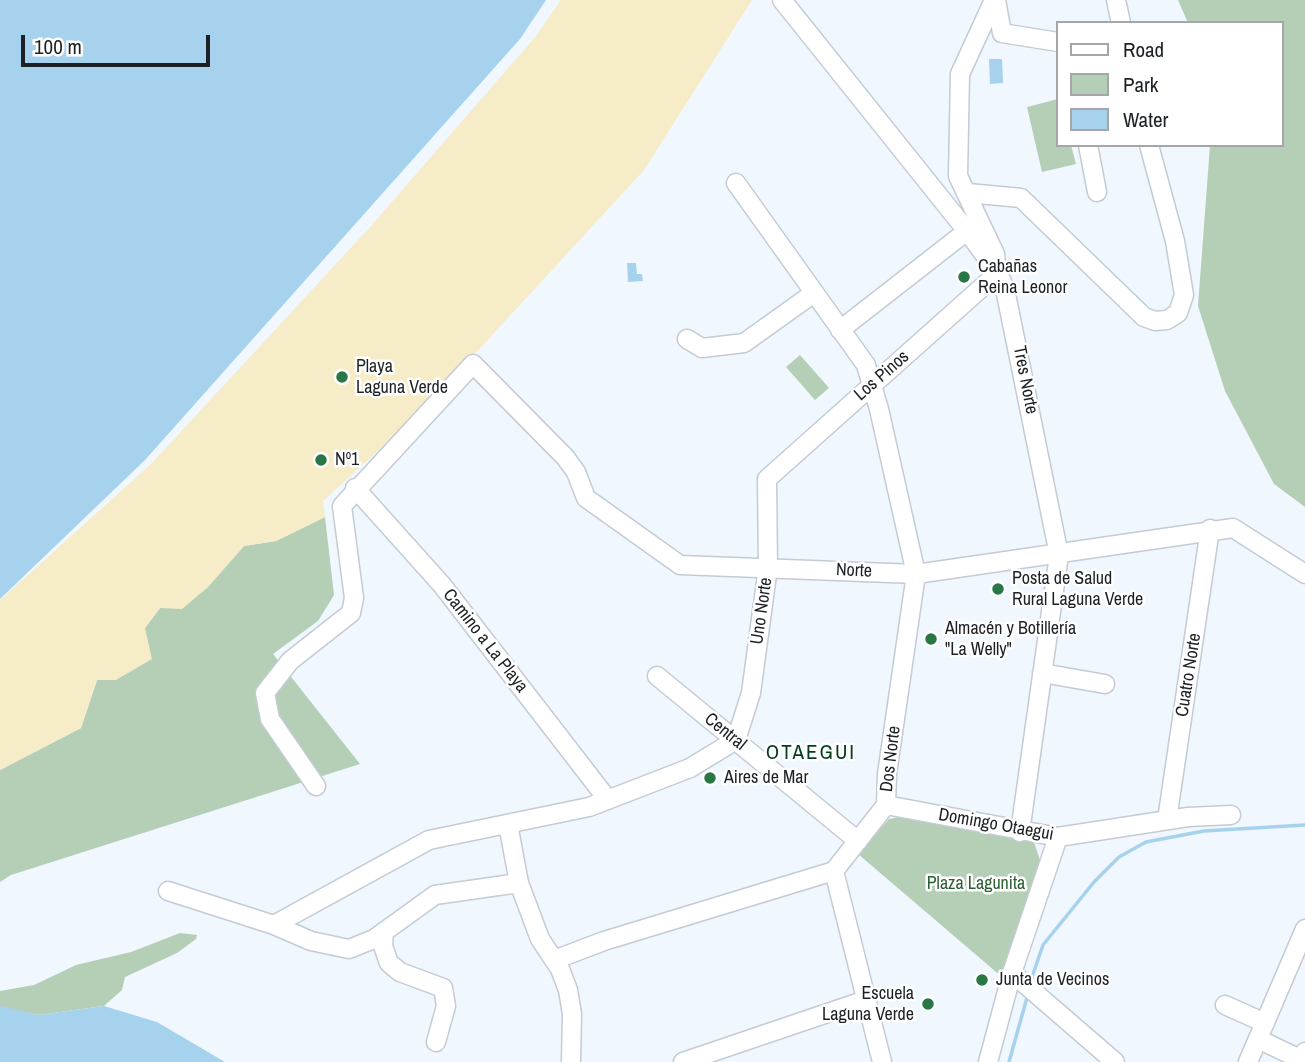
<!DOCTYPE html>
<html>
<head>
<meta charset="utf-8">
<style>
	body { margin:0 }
	#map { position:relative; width:1305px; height:1062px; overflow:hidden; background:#f0f7fe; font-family:"Archivo Narrow",sans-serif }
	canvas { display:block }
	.legend { position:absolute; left:1056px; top:21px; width:228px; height:126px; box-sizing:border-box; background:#fff; border:2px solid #a5a6a7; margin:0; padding:9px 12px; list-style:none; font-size:21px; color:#1d2024 }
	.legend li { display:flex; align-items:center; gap:14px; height:35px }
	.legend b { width:35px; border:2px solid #a5a6a7 }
	.scale { position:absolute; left:21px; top:35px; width:189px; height:32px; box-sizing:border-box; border:4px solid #1d2024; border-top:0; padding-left:9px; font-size:21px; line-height:24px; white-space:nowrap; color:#1d2024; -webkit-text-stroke:5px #fff; paint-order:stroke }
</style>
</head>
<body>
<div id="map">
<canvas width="1305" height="1062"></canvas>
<ul class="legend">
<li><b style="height:9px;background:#fff"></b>Road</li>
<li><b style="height:19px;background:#b4cfb6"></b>Park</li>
<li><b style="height:19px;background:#a7d2ee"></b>Water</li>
</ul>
<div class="scale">100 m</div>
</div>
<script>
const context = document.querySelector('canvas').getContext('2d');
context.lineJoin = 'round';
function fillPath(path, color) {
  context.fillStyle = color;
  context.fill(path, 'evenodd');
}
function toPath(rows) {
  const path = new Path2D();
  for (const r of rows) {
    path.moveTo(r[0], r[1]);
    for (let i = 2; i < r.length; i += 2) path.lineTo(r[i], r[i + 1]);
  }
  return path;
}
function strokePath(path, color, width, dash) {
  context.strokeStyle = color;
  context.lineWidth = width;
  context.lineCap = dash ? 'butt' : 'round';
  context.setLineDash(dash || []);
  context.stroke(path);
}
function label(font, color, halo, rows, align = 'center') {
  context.font = font + ' "Archivo Narrow",sans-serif';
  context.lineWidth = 5;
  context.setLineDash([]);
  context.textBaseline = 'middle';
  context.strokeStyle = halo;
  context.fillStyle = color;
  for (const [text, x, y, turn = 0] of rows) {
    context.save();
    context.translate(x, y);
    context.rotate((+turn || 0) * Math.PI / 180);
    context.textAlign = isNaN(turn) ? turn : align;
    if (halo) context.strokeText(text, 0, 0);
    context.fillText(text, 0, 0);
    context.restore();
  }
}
const green = toPath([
	[1178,0,1305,0,1305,507,1274,484,1225,391,1198,306,1210,145,1282,145,1282,23,1188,23],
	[1058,99,1058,145,1071,145,1076,164,1042,172,1027,107],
	[800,355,829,388,815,400,786,367],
	[325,517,334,595,318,621,273,654,360,764,11,875,0,882,0,770,81,728,97,680,116,680,145,628,160,608,207,588,244,546,276,541],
	[904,816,1033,839,1040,860,1002,977,858,854,889,819],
	[180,933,197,935,196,939,177,953,125,977,122,990,104,1006,39,1015,0,1007,0,991,34,985,76,965,131,952]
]);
const sand = toPath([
	[561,0,752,0,644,170,427,406,323,501,325,517,276,541,244,546,207,588,182,609,160,608,145,628,152,659,116,680,97,680,81,728,0,770,0,600,151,464,371,226,536,36]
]);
const water = toPath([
	[0,0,546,0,520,39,145,460,0,599],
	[989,59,1002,59,1003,83,990,84],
	[627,263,636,263,637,274,642,274,643,281,628,282],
	[0,1006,39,1015,104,1006,157,1022,225,1062,0,1062]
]);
const stream = toPath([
	[1031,980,1043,945,1094,882,1119,857,1146,842,1204,831,1305,825],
	[1009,1062,1028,994]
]);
const minor = toPath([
	[782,0,967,231,998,273,1005,289,1059,555,1020,832],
	[994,0,960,74,958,176,995,254,996,263],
	[996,0,1002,33,1058,42],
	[1116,0,1121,23],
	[1088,145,1097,192],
	[968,193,1021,198,1144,317,1155,321,1167,320,1178,313,1184,295,1175,241,1149,145],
	[840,330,967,231],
	[687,339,702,348,744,343,814,293],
	[355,488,442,585,608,800],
	[1042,673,1105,684],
	[657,676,858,841],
	[316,786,270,719,265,693,290,661,351,613,354,598,342,506,473,364,565,457,576,472,586,498,680,565,916,574,1233,528,1305,574],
	[886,805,1058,837,1188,817,1231,815],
	[1167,820,1210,529],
	[508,824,519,883,540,939,560,969,568,990,572,1014,571,1062],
	[834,871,882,1062],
	[168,891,274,925,311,941,349,949,374,939,435,895,519,883],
	[274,925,429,840,589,807,690,768,736,740,751,693,768,567,767,479,998,273],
	[384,932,383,946,389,963,400,972,443,988,446,1006,436,1042],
	[554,960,604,941,834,871,886,805,887,774,916,574,879,409,866,365,736,183],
	[1012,973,1115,1062],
	[1225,1005,1265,1023],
	[1258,1039,1302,1060,1305,1052],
	[683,1062,866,1000],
	[988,1062,1012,973,1058,837],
	[1248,1062,1305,929]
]);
const markers = [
	[964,277,7,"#2a7746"],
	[342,377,7,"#2a7746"],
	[321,460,7,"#2a7746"],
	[998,589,7,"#2a7746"],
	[931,639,7,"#2a7746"],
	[710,778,7,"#2a7746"],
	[982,980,7,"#2a7746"],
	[928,1004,7,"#2a7746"]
];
const poiNames = [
	["Cabañas",978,267],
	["Reina Leonor",978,288],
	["Playa",356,367],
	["Laguna Verde",356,388],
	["Nº1",335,460],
	["Posta de Salud",1012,579],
	["Rural Laguna Verde",1012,600],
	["Almacén y Botillería",945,629],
	["\"La Welly\"",945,650],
	["Aires de Mar",724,778],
	["Junta de Vecinos",996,980],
	["Escuela",914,994,"right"],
	["Laguna Verde",914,1015,"right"]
];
const streetNames = [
	["Los Pinos",882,376,-41],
	["Tres Norte",1025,380,79],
	["Norte",854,571,3],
	["Uno Norte",762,611,-82],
	["Camino a La Playa",485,641,52],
	["Cuatro Norte",1189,675,-81],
	["Central",725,732,39],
	["Dos Norte",891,759,-83],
	["Domingo Otaegui",996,825,10]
];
const parkNames = [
	["Plaza Lagunita",976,884]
];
const quarterNames = [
	["OTAEGUI",811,753]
];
fillPath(green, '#b4cfb6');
fillPath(sand, '#f6ecc7');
fillPath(water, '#a7d2ee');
strokePath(stream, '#a7d2ee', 3.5);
strokePath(minor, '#c3cbd4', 21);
strokePath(minor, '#fff', 18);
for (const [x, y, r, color] of markers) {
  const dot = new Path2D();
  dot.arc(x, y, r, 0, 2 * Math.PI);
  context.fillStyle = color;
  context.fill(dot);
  strokePath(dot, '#fff', 2.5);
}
label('18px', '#1d2024', '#fff', poiNames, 'left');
label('18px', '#1d2024', '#fff', streetNames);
label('18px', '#2c6034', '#fff', parkNames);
context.letterSpacing = '2px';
label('21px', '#043d1d', '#fff', quarterNames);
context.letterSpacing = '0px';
</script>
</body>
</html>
